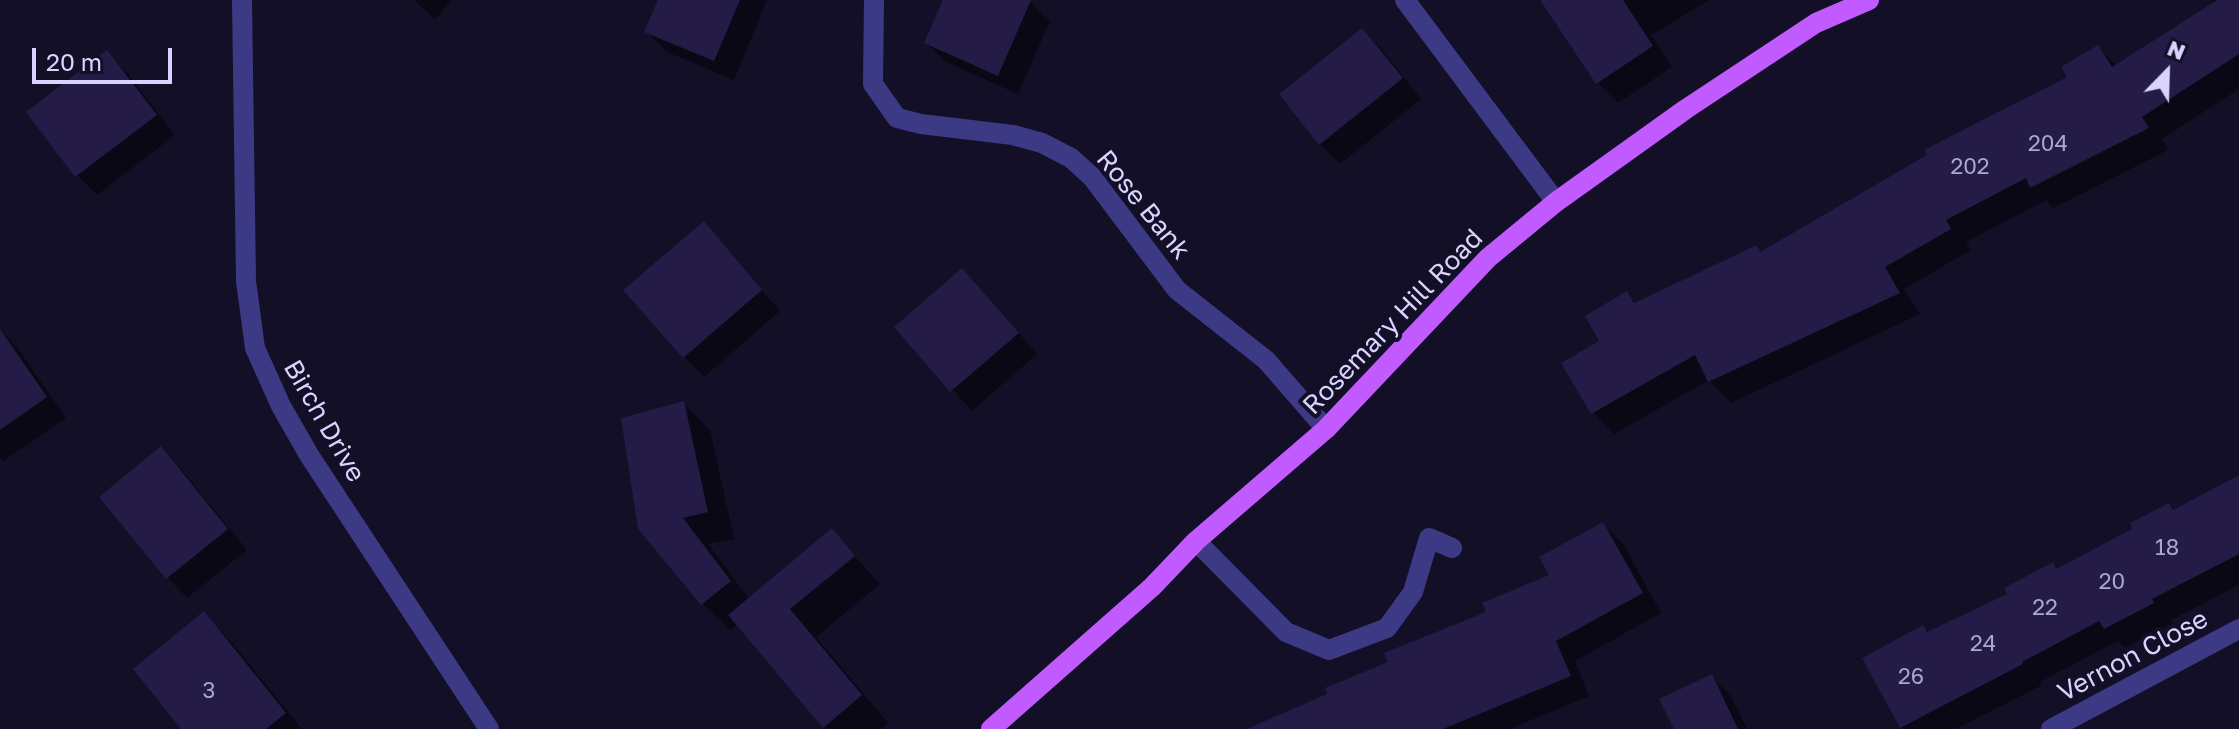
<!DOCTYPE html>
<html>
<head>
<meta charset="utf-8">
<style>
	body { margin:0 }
	#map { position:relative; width:2239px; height:729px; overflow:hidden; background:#130f26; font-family:"Golos Text",sans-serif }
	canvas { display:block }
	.north { position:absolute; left:2127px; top:32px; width:80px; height:80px; -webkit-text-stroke:6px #130f26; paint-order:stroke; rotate:23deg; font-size:22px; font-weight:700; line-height:32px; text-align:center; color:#d9d4ff }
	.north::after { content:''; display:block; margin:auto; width:28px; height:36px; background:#d9d4ff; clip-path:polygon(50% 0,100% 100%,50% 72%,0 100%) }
	.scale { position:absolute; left:32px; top:48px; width:140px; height:36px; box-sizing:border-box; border:4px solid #d9d4ff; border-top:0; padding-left:10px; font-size:24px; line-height:28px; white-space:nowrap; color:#d9d4ff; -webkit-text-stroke:6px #130f26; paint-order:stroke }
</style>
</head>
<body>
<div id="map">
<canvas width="2239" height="729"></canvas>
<div class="north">N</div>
<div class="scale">20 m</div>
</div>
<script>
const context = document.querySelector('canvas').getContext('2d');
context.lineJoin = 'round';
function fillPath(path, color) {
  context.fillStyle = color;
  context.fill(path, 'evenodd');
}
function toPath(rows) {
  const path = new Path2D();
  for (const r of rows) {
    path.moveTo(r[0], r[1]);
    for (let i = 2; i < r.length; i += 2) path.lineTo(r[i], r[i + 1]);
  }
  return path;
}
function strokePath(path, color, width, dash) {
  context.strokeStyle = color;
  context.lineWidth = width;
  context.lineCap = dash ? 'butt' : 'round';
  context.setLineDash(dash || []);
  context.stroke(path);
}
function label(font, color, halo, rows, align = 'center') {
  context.font = font + ' "Golos Text",sans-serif';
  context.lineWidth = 8;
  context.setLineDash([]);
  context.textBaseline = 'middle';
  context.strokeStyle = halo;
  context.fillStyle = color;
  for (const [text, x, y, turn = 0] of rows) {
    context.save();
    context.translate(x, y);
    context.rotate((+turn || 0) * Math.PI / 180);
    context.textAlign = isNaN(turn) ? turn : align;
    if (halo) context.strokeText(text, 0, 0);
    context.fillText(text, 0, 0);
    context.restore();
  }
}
const shadow = toPath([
	[414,0,452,0,435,19],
	[660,0,767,0,734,80,667,52,647,32],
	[945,0,1028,0,1050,21,1018,94,946,62,926,42],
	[1543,0,1709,0,1651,35,1672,67,1618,103,1598,83],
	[2212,0,2239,0,2239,89,2162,139,2168,150,2053,208,2046,200,1966,242,1971,250,1904,289,1920,314,1731,403,1709,380,1614,434,1593,413,1602,342,1627,294,1637,304,1756,248,1761,253,2070,78,2098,47,2117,66,2214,4],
	[1362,30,1382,50,1421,99,1340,164,1320,144],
	[107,53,127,73,175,135,97,195,77,175],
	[703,224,780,311,704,377,684,357],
	[982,291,1037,354,972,411,897,327],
	[0,330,16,346,66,418,3,461,0,458],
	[683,403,710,430,734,539,708,544,749,599,832,531,880,584,816,637,888,723,881,729,826,729,738,624,730,630,703,604,639,528],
	[161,449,181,469,247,550,187,598,168,578,102,497],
	[2239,477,2239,585,2171,620,2173,623,2125,648,2118,641,2040,682,2042,685,1956,729,1903,729,1901,727,1928,634,2010,595,2052,565,2058,570,2135,529,2169,505,2175,511],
	[1603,524,1623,544,1661,613,1575,661,1589,696,1510,729,1252,729,1330,695,1489,613,1552,576],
	[204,614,228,638,302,729,184,729],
	[1711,676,1731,696,1747,729,1676,729]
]);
const building = toPath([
	[658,0,740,0,714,61,644,32],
	[943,0,1031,0,998,76,924,43],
	[1540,0,1623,0,1653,46,1596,84],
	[2217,0,2239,0,2239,54,2142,117,2149,128,2030,188,2026,178,1946,220,1951,229,1885,267,1900,293,1708,382,1695,355,1591,414,1561,363,1599,341,1585,316,1627,291,1634,303,1757,245,1760,252,1927,155,1924,150,2067,77,2061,67,2098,45,2112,67],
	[1362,28,1403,78,1319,145,1279,94],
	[107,50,157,115,75,177,26,112],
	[704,221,762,290,683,358,623,290],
	[962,268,1019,333,950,392,894,327],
	[0,329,47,397,0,430],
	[684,401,708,512,683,518,731,581,701,605,638,529,621,418],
	[161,446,228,529,166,579,99,497],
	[2239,475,2239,554,2152,599,2154,603,2104,629,2099,621,2022,662,2023,664,1900,728,1862,658,1923,625,1927,632,2007,594,2004,588,2053,562,2056,569,2132,529,2130,523,2169,503,2173,510],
	[1603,522,1643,593,1556,641,1571,676,1443,729,1247,729,1327,694,1325,688,1388,662,1384,653,1486,612,1482,603,1549,575,1539,557],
	[832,528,855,556,790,609,862,695,823,728,728,615],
	[204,611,286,713,266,729,181,729,133,669],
	[1712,674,1738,729,1674,729,1659,699]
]);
const minor = toPath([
	[242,0,246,281,255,348,281,406,309,455,489,729],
	[874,0,873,84,897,118,921,124,1013,135,1042,143,1071,158,1092,177,1177,290,1266,360,1326,429],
	[1405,0,1556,202],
	[1196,541,1286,632,1329,650,1387,628,1413,592,1429,538,1452,548],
	[2051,729,2239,629]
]);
const major = toPath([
	[991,729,1152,587,1196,541,1326,429,1488,258,1556,202,1686,109,1816,23,1869,0]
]);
const numberNames = [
	["204",2048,144],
	["202",1970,167],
	["18",2167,548],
	["20",2112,582],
	["22",2045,608],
	["24",1983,644],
	["26",1911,677],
	["3",209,691]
];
const streetNames = [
	["Rose Bank",1143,205,51],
	["Rosemary Hill Road",1393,322,-46],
	["Birch Drive",324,421,60],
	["Vernon Close",2133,656,-28]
];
fillPath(shadow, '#0007');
fillPath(building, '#241b47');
strokePath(minor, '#3d3a85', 20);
strokePath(major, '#c25bff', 20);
label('22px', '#aca6d1', null, numberNames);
label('26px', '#d9d4ff', '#130f26', streetNames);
</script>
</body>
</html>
